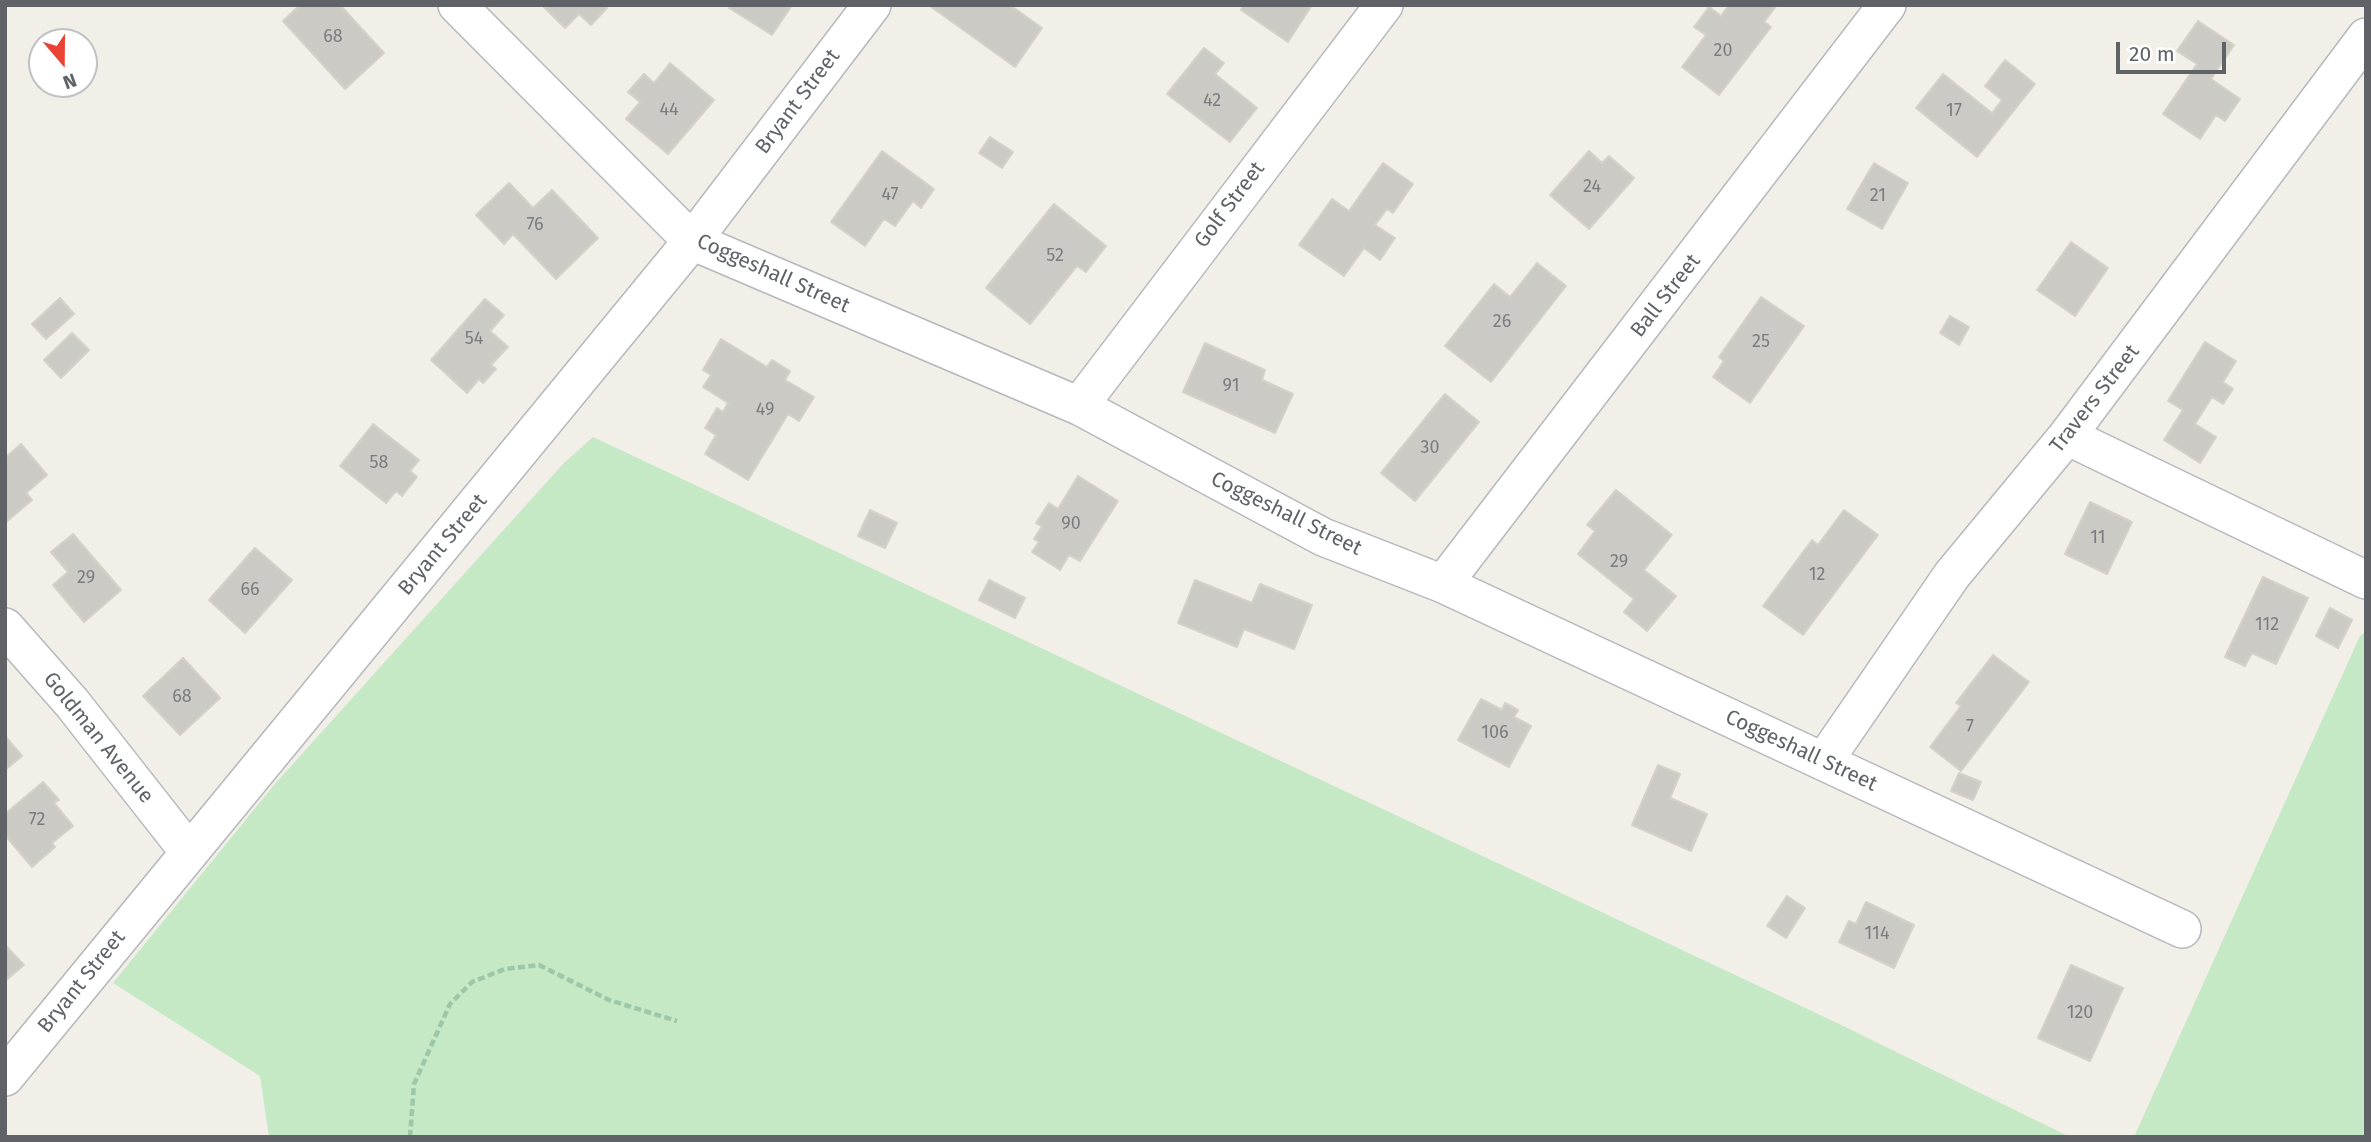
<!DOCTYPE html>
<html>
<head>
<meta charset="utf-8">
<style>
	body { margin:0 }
	#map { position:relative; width:2371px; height:1142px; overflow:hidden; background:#f1efe8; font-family:"Fira Sans",sans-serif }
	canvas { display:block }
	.frame { position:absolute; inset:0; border:7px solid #5f6368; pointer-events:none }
	.north { position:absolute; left:28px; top:28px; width:70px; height:70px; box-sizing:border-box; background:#fff; border:2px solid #bfc1c3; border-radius:50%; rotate:160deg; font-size:19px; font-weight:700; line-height:28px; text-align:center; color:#5f6368 }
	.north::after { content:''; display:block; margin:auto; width:24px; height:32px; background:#ea4335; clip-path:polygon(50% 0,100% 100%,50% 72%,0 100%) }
	.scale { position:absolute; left:2116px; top:42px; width:110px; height:32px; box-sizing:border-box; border:4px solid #5f6368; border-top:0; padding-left:9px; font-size:21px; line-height:24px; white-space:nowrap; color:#5f6368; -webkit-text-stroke:5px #fff; paint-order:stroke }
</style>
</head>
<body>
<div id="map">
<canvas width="2371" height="1142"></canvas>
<div class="frame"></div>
<div class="north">N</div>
<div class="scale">20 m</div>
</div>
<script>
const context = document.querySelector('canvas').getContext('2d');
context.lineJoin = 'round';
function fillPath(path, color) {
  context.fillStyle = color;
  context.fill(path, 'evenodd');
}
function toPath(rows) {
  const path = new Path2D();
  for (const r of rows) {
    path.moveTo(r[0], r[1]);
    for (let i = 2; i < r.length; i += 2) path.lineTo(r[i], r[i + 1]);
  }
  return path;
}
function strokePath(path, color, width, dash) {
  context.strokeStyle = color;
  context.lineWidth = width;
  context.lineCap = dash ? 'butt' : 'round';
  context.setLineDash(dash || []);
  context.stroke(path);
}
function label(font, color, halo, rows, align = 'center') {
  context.font = font + ' "Fira Sans",sans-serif';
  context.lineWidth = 6;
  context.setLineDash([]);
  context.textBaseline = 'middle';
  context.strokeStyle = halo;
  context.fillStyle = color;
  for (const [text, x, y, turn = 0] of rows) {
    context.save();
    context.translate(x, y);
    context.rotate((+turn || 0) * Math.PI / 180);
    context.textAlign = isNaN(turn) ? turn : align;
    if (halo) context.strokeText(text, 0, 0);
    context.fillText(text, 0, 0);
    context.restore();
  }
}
const green = toPath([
	[593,437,1835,1022,2070,1137,269,1137,260,1076,113,983,274,785,563,464],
	[2366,631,2366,1137,2134,1137,2360,636]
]);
const building = toPath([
	[300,5,340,5,384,53,345,89,283,21,300,5],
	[542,5,605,5,607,8,591,25,579,14,565,28,542,5],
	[731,5,792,5,772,35,729,8,731,5],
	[1010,5,1042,28,1015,67,930,6,1010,5],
	[1244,5,1312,5,1288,42,1241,10,1244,5],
	[1729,5,1777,5,1764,22,1771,27,1719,95,1682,67,1706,35,1694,27,1709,7,1721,16,1729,5],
	[2198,21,2234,45,2211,79,2240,99,2225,121,2216,115,2200,139,2163,114,2197,64,2177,51,2198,21],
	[1204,48,1224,63,1215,74,1257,108,1230,142,1167,94,1204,48],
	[2005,60,2035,84,1977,157,1916,108,1943,74,1992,113,2002,100,1985,86,2005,60],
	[670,63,714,100,668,154,626,119,640,102,628,92,644,74,654,83,670,63],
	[990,137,1013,152,1002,168,979,153,990,137],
	[882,151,934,189,921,208,913,201,895,226,884,219,865,246,831,222,882,151],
	[1589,151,1602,163,1609,156,1634,178,1589,229,1550,195,1589,151],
	[1383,163,1413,184,1393,213,1387,209,1375,225,1395,238,1380,260,1364,248,1344,276,1299,245,1332,199,1349,211,1383,163],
	[1874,163,1908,183,1882,229,1847,209,1874,163],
	[509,183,533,208,552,190,598,238,556,279,513,234,504,244,476,215,509,183],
	[1054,204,1106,246,1086,272,1077,266,1030,324,986,288,1054,204],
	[2071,242,2108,268,2075,316,2037,290,2071,242],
	[1537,263,1566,286,1491,382,1445,346,1494,284,1510,297,1537,263],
	[1761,297,1804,326,1750,403,1713,377,1724,361,1719,357,1761,297],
	[60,298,74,314,46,339,32,324,60,298],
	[485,299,504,315,490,331,508,347,491,365,496,369,483,383,479,379,467,393,431,360,485,299],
	[1950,316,1969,327,1959,345,1940,333,1950,316],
	[72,333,89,350,61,378,44,360,72,333],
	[721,339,767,367,772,360,790,371,785,380,814,397,799,421,788,414,748,480,705,454,716,435,705,428,717,408,723,412,728,403,703,387,711,375,703,370,721,339],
	[2205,342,2236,361,2223,382,2233,389,2223,404,2212,397,2195,424,2216,437,2200,463,2164,440,2183,410,2168,401,2205,342],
	[1205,343,1265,370,1262,380,1293,394,1275,433,1183,392,1205,343],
	[1445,394,1479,422,1415,501,1381,473,1445,394],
	[373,424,419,460,410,471,417,477,402,496,396,491,386,503,340,466,373,424],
	[21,444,47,475,26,493,32,500,5,523,5,458,21,444],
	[1078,476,1118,501,1080,561,1069,555,1060,570,1032,552,1039,542,1034,539,1042,526,1036,523,1049,503,1058,509,1078,476],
	[1616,490,1672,535,1644,570,1676,596,1647,631,1624,612,1634,599,1578,554,1595,531,1587,525,1616,490],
	[2090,502,2132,522,2107,574,2065,554,2090,502],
	[870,510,897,523,885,548,858,536,870,510],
	[1844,510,1878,535,1803,635,1763,606,1812,540,1818,545,1844,510],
	[73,534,121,590,84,622,53,585,68,572,51,552,73,534],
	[255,548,292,580,245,633,209,600,255,548],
	[2263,577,2308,598,2276,664,2252,653,2245,666,2225,657,2263,577],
	[989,580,1025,598,1015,618,979,600,989,580],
	[1195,580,1252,603,1260,584,1312,605,1294,649,1244,629,1237,647,1178,623,1195,580],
	[2330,608,2352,620,2338,648,2316,636,2330,608],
	[1993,655,2029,682,1961,771,1930,747,1961,706,1956,703,1993,655],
	[183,658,220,698,180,735,143,696,183,658],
	[1481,699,1502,710,1505,703,1518,710,1514,717,1531,726,1509,767,1458,740,1481,699],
	[5,736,22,756,5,770,5,736],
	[1658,765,1680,774,1670,798,1707,814,1691,851,1632,825,1658,765],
	[1959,773,1981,782,1973,800,1951,791,1959,773],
	[43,782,59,800,54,803,73,826,52,843,55,847,32,867,5,835,5,814,43,782],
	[1787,896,1805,908,1786,938,1767,926,1787,896],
	[1866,902,1914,925,1894,968,1839,942,1849,921,1856,924,1866,902],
	[5,945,24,965,5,981,5,945],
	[2071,965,2123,988,2090,1061,2038,1038,2071,965]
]);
const path = toPath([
	[410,1137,414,1084,450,1004,472,982,505,969,539,965,609,1000,677,1021]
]);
const minor = toPath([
	[457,5,692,241,1079,406,1323,537,1443,584,2182,929],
	[1079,406,1384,5],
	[2067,436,2366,580],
	[1443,584,1887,5],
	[5,627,72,703,189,852],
	[1824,761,1952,575,2067,436,2366,37],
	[5,1077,692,241,872,5]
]);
const numberNames = [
	["68",333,37],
	["20",1723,51],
	["42",1212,101],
	["44",669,110],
	["17",1954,111],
	["24",1592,187],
	["47",890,195],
	["21",1878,196],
	["76",535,225],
	["52",1055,256],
	["26",1502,322],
	["54",474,339],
	["25",1761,342],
	["91",1231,386],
	["49",765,410],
	["30",1430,448],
	["58",379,463],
	["90",1071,524],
	["11",2098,538],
	["29",1619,562],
	["12",1817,575],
	["29",86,578],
	["66",250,590],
	["112",2267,625],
	["68",182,697],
	["7",1970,727],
	["106",1495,733],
	["72",37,820],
	["114",1877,934],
	["120",2080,1013]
];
const streetNames = [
	["Bryant Street",798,102,-53],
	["Golf Street",1230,205,-53],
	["Coggeshall Street",773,274,24],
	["Ball Street",1666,296,-52],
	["Travers Street",2095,399,-52],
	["Coggeshall Street",1286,514,26],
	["Bryant Street",443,545,-50],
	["Goldman Avenue",98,738,51],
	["Coggeshall Street",1801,751,25],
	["Bryant Street",82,982,-51]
];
fillPath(green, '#c5e8c5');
fillPath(building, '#cccac5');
strokePath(building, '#d6d1c6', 2);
strokePath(minor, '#b5b8bc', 40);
strokePath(path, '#9cc7a9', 4.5, [7, 3.5]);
strokePath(minor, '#fff', 37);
label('18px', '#7a7d7f', null, numberNames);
label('21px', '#5f6368', '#fff', streetNames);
</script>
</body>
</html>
